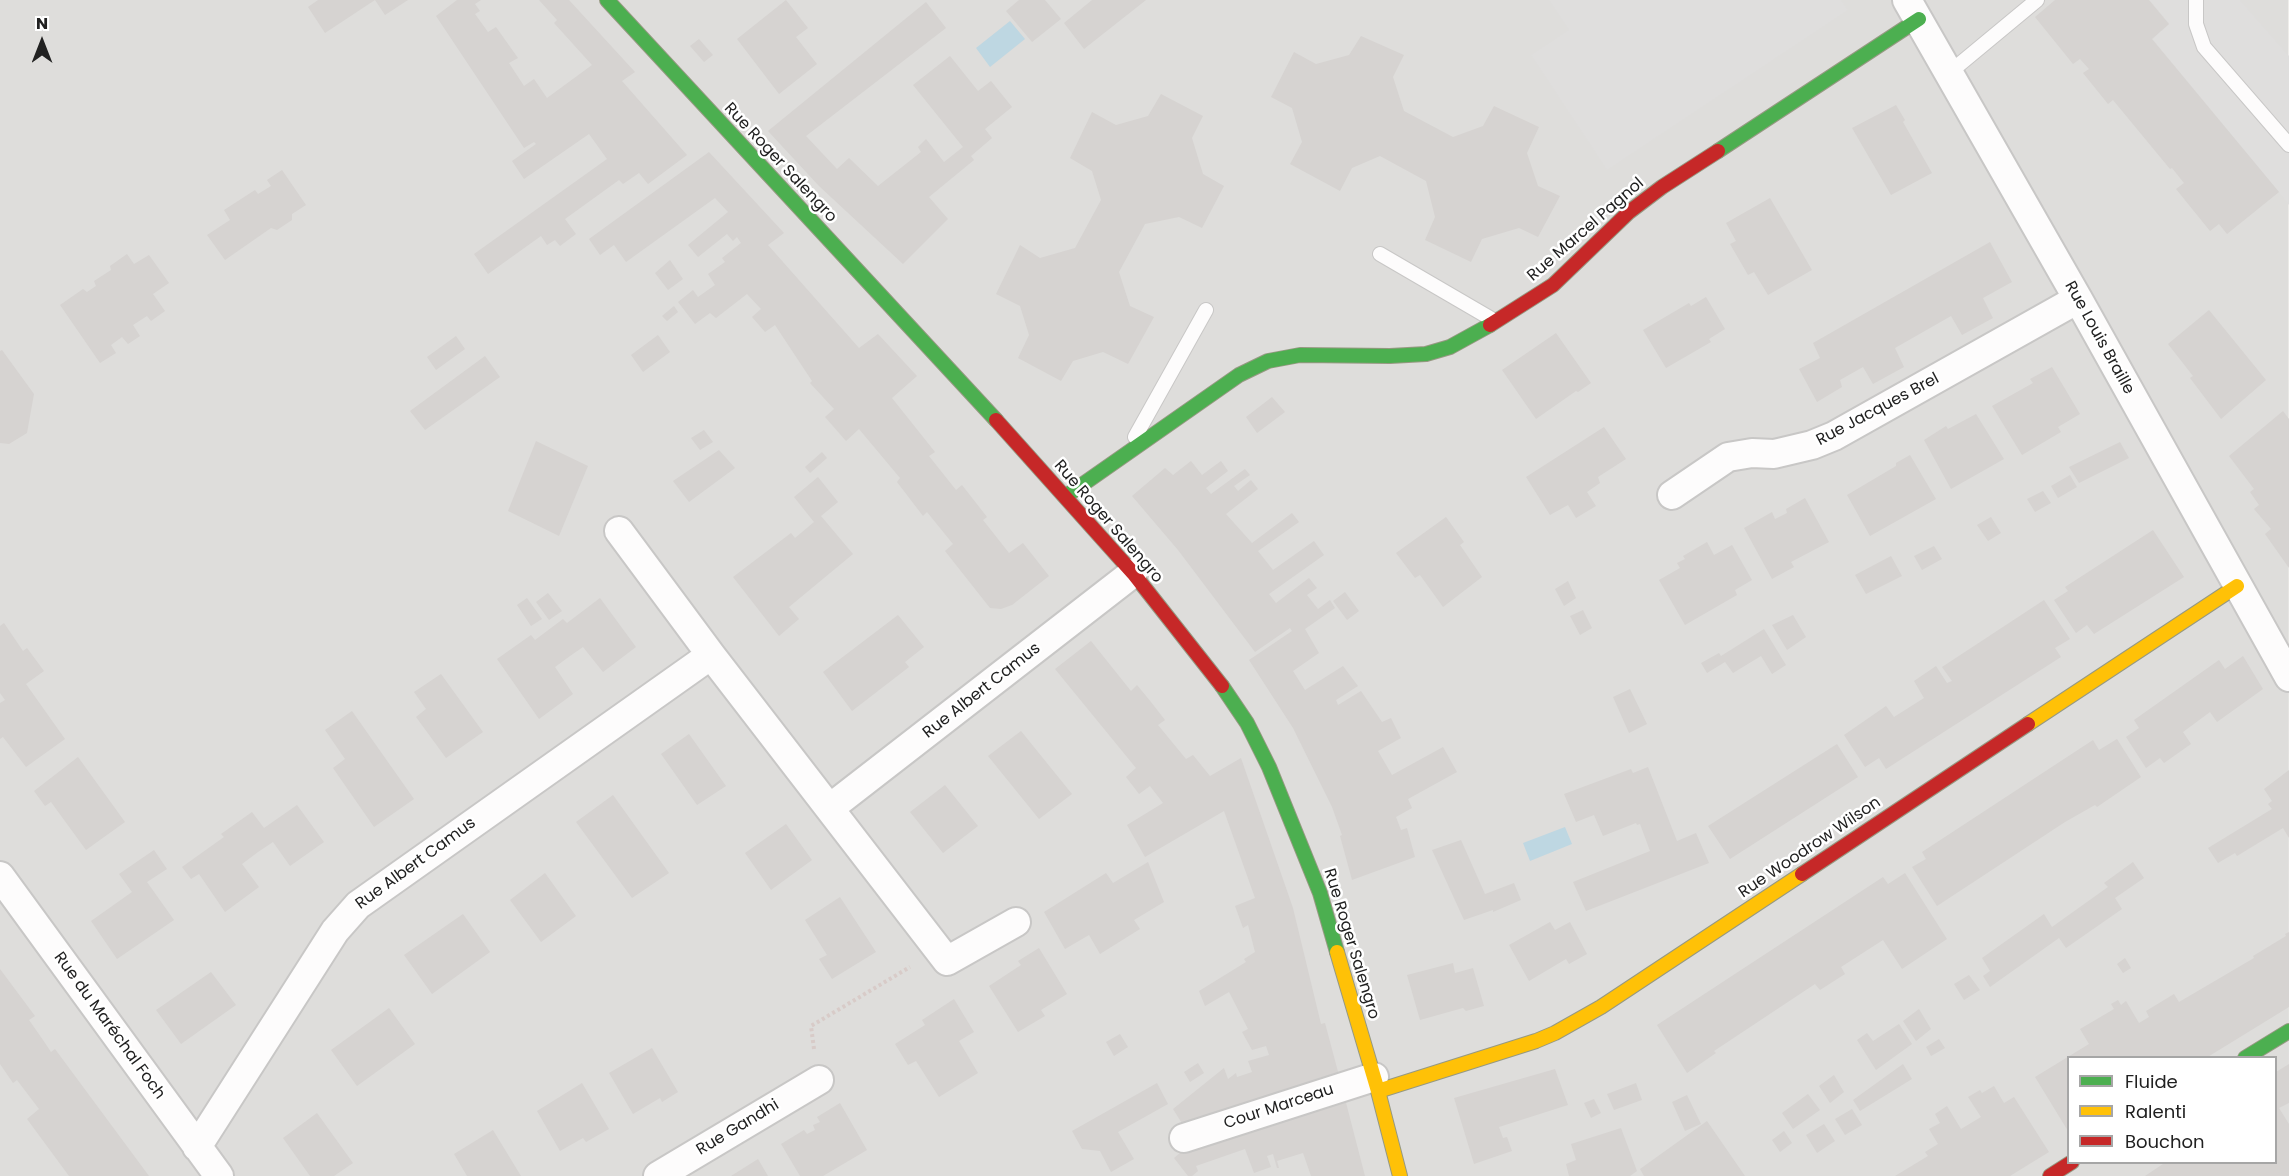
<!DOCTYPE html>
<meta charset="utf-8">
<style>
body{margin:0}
#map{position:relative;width:2289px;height:1176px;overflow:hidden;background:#efedea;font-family:Poppins,sans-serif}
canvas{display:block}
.legend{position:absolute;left:2067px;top:1056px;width:210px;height:108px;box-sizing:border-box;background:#fff;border:2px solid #a6a6a6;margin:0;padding:8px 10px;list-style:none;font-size:18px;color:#212121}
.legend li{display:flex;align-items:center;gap:12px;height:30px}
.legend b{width:30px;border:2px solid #a6a6a6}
.north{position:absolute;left:12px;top:12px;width:60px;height:60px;-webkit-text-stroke:4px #fff;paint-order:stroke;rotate:0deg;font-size:16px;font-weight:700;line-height:24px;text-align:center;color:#212121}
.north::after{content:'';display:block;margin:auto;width:21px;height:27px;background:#212121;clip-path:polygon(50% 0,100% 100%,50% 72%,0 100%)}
</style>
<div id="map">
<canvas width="2289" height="1176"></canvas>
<ul class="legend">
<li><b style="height:8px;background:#4caf50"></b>Fluide</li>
<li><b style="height:8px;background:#ffc107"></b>Ralenti</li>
<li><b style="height:8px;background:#c62828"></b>Bouchon</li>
</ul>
<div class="north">N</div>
</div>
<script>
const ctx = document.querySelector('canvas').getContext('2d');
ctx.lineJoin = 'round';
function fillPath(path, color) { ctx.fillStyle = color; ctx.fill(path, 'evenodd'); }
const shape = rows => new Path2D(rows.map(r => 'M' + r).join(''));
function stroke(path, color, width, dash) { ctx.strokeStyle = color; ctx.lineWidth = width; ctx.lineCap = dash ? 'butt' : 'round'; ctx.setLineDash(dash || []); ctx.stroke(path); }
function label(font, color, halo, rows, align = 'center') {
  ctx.font = font + ' Poppins,sans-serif'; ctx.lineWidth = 5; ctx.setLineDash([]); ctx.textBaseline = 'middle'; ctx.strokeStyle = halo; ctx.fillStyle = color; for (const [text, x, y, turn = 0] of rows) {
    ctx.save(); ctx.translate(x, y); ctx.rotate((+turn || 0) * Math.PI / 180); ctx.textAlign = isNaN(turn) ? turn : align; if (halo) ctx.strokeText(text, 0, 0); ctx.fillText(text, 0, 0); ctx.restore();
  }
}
const residential = shape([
 [0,0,2288,0,2289,1176,0,1176],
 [2068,1058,2276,1058,2276,1162,2068,1162]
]);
const parking = shape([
 [1549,0,1841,0,1848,10,1607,170,1531,55,1569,30],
 [2149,0,2240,0,2289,56,2289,205,2152,39,2169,24]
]);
const water = shape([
 [1010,21,1025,39,990,67,976,48],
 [1565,827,1572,844,1530,861,1523,843]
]);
const building = shape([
 [318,0,408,0,385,15,375,0,325,33,308,7],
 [457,0,481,0,475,4,480,11,475,14,488,32,496,27,518,58,509,63,524,86,534,79,547,98,592,65,554,23,557,20,539,0,569,0,635,72,622,81,687,155,648,184,639,173,623,184,619,180,565,219,576,234,560,246,555,240,547,245,541,236,488,274,474,254,607,159,589,134,524,179,512,161,536,144,534,142,524,148,436,16],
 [786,0,808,28,796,37,817,64,779,94,737,39],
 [1019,0,1045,0,1061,19,1032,42,1006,11],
 [1092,0,1146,0,1084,49,1064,23],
 [2055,0,2149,0,2169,24,2152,39,2279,192,2227,234,2219,224,2210,231,2176,189,2184,183,2172,168,2170,169,2113,100,2108,104,2083,73,2089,69,2080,59,2073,64,2035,17],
 [926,2,946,28,806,136,837,169,849,158,878,186,921,152,918,147,926,139,944,162,963,147,913,85,950,56,978,91,991,81,1012,107,985,129,992,138,971,156,974,160,929,197,948,219,903,264,819,186,768,131],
 [1361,36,1404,55,1393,77,1404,111,1453,137,1483,126,1494,106,1539,127,1527,153,1538,186,1560,196,1538,237,1519,228,1482,239,1471,262,1425,240,1435,217,1426,181,1380,156,1352,168,1340,191,1290,164,1302,142,1292,108,1271,97,1294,52,1316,64,1349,55],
 [699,39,713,55,704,62,690,46],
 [1161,94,1203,116,1192,138,1203,174,1224,186,1202,228,1179,217,1145,224,1119,272,1130,306,1154,317,1128,364,1103,352,1073,361,1061,381,1018,358,1029,335,1020,306,996,294,1020,245,1040,258,1075,248,1101,200,1092,171,1070,158,1092,112,1116,125,1148,116],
 [1896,105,1905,120,1903,122,1932,173,1891,195,1852,128],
 [709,152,784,233,768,245,859,348,878,334,917,376,892,398,935,452,929,456,956,490,962,485,987,517,983,520,1009,553,1023,543,1049,576,1012,605,1001,609,990,608,945,551,953,544,927,512,923,516,897,482,900,478,859,429,846,441,825,417,834,409,810,383,812,381,775,325,765,332,752,317,761,309,747,294,716,318,710,313,695,324,678,302,693,290,698,297,715,285,708,274,725,262,722,258,741,243,737,237,733,241,727,234,698,257,688,245,728,212,715,198,626,262,614,245,600,255,589,239],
 [282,170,306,205,292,214,292,220,277,230,271,228,225,260,207,235,230,220,224,210,255,190,258,194,271,186,267,180],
 [1770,198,1812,270,1768,295,1754,272,1748,275,1730,244,1736,241,1726,223],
 [1990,242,2012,282,1983,298,1993,318,1962,335,1951,316,1895,348,1904,367,1873,384,1863,367,1840,380,1842,387,1817,402,1799,369,1820,358,1813,343],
 [127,254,134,264,149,255,169,283,153,294,165,311,151,321,147,316,133,325,140,336,128,344,122,337,111,345,116,353,100,363,60,305,83,289,87,292,96,286,94,281,111,270,110,266],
 [670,260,683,279,668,290,655,273],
 [1706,297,1725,329,1709,339,1711,342,1666,368,1643,330,1689,303,1691,306],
 [674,306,678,312,667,321,662,316],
 [2209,310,2266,380,2221,419,2190,378,2193,376,2168,344],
 [1556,333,1591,383,1578,392,1576,391,1536,419,1502,370],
 [658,335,670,352,643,372,631,355],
 [456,336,465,349,436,370,427,357],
 [2,350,34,394,27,433,9,444,0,443,0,351],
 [485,356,500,377,425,430,410,411],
 [2052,367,2080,414,2058,427,2061,432,2022,455,1992,406,2033,383,2030,379],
 [1272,397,1285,412,1257,433,1246,417],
 [2283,411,2289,419,2289,568,2265,534,2271,529,2254,509,2259,505,2250,492,2254,489,2229,456],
 [1976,414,2004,459,1951,489,1924,440,1946,426,1948,429],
 [1604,427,1626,459,1598,477,1600,483,1587,492,1596,506,1576,518,1568,505,1550,515,1526,477],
 [704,430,713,442,700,450,691,438],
 [536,441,588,466,559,536,508,511],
 [2120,442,2129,458,2079,483,2069,467],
 [719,450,735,468,689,502,673,481],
 [822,452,827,458,810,473,805,467],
 [1910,455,1936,499,1870,536,1847,495,1896,466,1896,463],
 [1191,461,1202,475,1221,461,1228,471,1206,488,1211,494,1245,469,1250,475,1234,486,1238,491,1251,480,1258,489,1226,514,1252,543,1292,513,1299,522,1258,551,1273,570,1314,541,1324,555,1269,594,1276,603,1309,578,1317,588,1307,595,1318,609,1330,600,1335,608,1305,629,1319,653,1293,671,1305,690,1343,666,1358,686,1336,700,1338,705,1361,691,1382,722,1391,718,1401,738,1378,751,1392,775,1443,747,1457,772,1408,799,1412,808,1396,817,1401,830,1407,828,1415,857,1352,880,1340,836,1342,835,1332,807,1293,728,1249,660,1292,631,1290,628,1255,652,1178,550,1132,496,1165,468,1173,475],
 [2070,475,2077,487,2058,498,2051,486],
 [818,477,838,502,821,516,853,554,789,607,799,619,779,636,733,577,791,533,795,538,814,522,794,497],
 [2043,491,2051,503,2035,512,2027,499],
 [1805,498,1829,542,1791,562,1794,567,1772,579,1744,528,1772,512,1775,519,1787,513,1786,509],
 [1446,517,1464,542,1460,545,1482,577,1443,607,1420,575,1415,578,1396,553],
 [1991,517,2001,533,1988,541,1977,525],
 [2153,530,2184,577,2094,634,2087,625,2076,633,2054,600,2068,591,2065,587],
 [1707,542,1714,555,1732,545,1752,580,1735,590,1737,595,1685,625,1659,580,1680,568,1677,563,1685,559,1683,556],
 [1934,546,1942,559,1922,570,1914,556],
 [1891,556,1902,576,1866,594,1855,575],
 [1568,581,1576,598,1564,606,1555,589],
 [1345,592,1359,611,1347,620,1333,601],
 [548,593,562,611,549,620,536,602],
 [527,598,542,619,531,626,517,605],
 [600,598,636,647,603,672,583,647,570,656,555,667,573,694,539,719,497,659,531,635,535,640,563,619,567,623],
 [2044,600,2070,639,2055,648,2061,657,1886,769,1879,758,1865,767,1844,735,1886,706,1894,717,1924,698,1914,681,1936,666,1947,683,1952,681,1942,667],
 [1583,610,1592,628,1580,635,1570,616],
 [898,615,924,647,905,662,909,667,852,711,823,672],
 [1793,615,1806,637,1787,650,1772,625],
 [4,623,23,651,27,648,44,671,26,684,65,739,26,767,3,737,0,739,0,703,5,700,0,693,0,626],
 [1764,629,1786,665,1772,674,1761,656,1733,673,1725,662,1707,673,1701,663,1719,653,1721,656],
 [1091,641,1131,691,1137,685,1151,702,1165,720,1158,725,1186,759,1193,755,1210,776,1241,758,1293,908,1321,1024,1325,1023,1341,1083,1188,1133,1173,1109,1224,1068,1228,1079,1236,1073,1237,1077,1252,1072,1248,1061,1269,1055,1266,1046,1252,1050,1242,1032,1248,1029,1229,992,1205,1006,1199,991,1246,962,1244,959,1255,952,1248,925,1243,928,1235,906,1255,898,1224,811,1145,857,1127,825,1163,803,1150,786,1139,794,1126,777,1136,768,1055,669],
 [2243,656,2263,689,2217,722,2210,712,2183,732,2191,744,2164,763,2160,758,2146,768,2126,737,2139,728,2134,720,2219,660,2225,669],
 [441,674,483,732,446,758,416,717,426,709,414,692],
 [1630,689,1647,724,1629,733,1613,697],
 [352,711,414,799,374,827,333,768,345,759,325,730],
 [1021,731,1072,794,1039,819,988,756],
 [689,734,726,786,697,805,661,754],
 [2117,739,2141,777,2097,807,2095,805,2065,822,1937,906,1912,867,1926,859,1922,852,2093,740,2099,750],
 [1837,744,1858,777,1730,859,1708,826],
 [78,757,125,822,86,850,51,802,45,806,34,791],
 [1648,767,1677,841,1696,833,1709,863,1586,911,1573,882,1650,851,1640,824,1637,825,1636,823,1603,836,1594,815,1576,822,1564,794,1631,769,1633,773],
 [2289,770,2289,838,2283,828,2237,856,2235,853,2218,863,2208,848,2272,809,2268,804,2272,801,2264,789],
 [945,785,978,826,943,853,910,812],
 [613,795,669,873,632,898,576,822],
 [297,805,324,842,290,866,273,842,258,852,242,864,259,887,225,912,199,874,191,879,182,867,224,837,221,834,252,812,264,828],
 [786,824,812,860,771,890,745,853],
 [1461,840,1485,894,1514,883,1521,900,1493,912,1493,910,1464,920,1432,850],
 [154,850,167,869,147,882,174,920,117,959,91,921,132,892,119,874],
 [1148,862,1164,902,1134,920,1140,929,1100,954,1089,935,1065,949,1044,912,1106,873,1113,883],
 [2133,862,2144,878,2115,898,2122,909,2066,948,2059,938,1990,987,1983,976,1990,971,1982,958,2044,914,2052,927,2108,887,2104,883],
 [545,873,576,916,541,942,510,900],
 [1905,873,1947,939,1902,969,1883,940,1841,967,1845,974,1820,990,1815,984,1714,1051,1716,1053,1687,1073,1657,1025,1883,877,1888,884],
 [840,897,876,952,832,979,819,959,827,955,805,920],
 [463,914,490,952,432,994,404,955],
 [1550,922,1555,930,1570,922,1587,954,1569,964,1566,959,1529,981,1509,945],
 [2289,932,2289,1007,2206,1058,2068,1058,2068,1131,2035,1077,2089,1044,2080,1029,2114,1009,2111,1004,2118,1000,2121,1005,2126,1001,2139,1023,2149,1017,2146,1011,2174,994,2179,1002,2254,958,2253,956,2286,936,2285,934],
 [1039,948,1067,994,1041,1010,1045,1016,1018,1032,989,986,1021,965,1018,961],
 [2125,958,2131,968,2123,973,2117,964],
 [1453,963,1455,973,1473,968,1484,1006,1466,1011,1463,1008,1420,1020,1407,975],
 [0,969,35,1016,29,1020,43,1040,51,1052,55,1049,149,1176,69,1176,27,1119,39,1109,17,1080,13,1083,0,1064],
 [211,972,236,1005,181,1044,156,1010],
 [1969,975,1980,990,1964,1000,1954,984],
 [954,999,974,1032,959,1041,978,1073,939,1097,916,1061,908,1065,895,1044,925,1025,922,1020],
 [389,1008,415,1044,357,1086,331,1050],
 [1919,1009,1931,1029,1916,1041,1903,1021],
 [1899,1024,1912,1044,1876,1070,1857,1040,1867,1033,1873,1041],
 [1120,1034,1128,1047,1114,1056,1106,1042],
 [1939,1039,1945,1048,1931,1056,1926,1047],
 [652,1048,678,1092,662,1102,660,1098,633,1114,609,1073],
 [1198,1063,1204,1073,1190,1082,1184,1072],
 [1903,1064,1912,1079,1860,1111,1853,1100],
 [2289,1064,2289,1103,2279,1108,2289,1124,2289,1176,2145,1176,2166,1162,2276,1162,2276,1072],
 [1555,1069,1568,1105,1499,1127,1503,1138,1507,1137,1512,1151,1474,1164,1454,1098],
 [1834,1075,1844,1092,1830,1103,1819,1086],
 [582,1083,609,1129,586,1142,583,1138,560,1151,537,1111],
 [1157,1083,1168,1104,1118,1132,1134,1159,1111,1172,1100,1151,1082,1149,1072,1131],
 [1636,1083,1642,1100,1614,1110,1607,1094],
 [1994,1086,2004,1103,2014,1097,2049,1152,2010,1176,1895,1176,1928,1156,1925,1152,1938,1144,1929,1129,1940,1123,1935,1114,1947,1106,1961,1129,1981,1117,1968,1097,1980,1090,1982,1093],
 [1343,1091,1365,1176,1311,1176,1303,1153,1277,1161,1279,1168,1277,1168,1273,1154,1267,1156,1271,1167,1254,1173,1245,1149,1196,1166,1198,1171,1192,1176,1188,1176,1174,1158,1186,1148],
 [1808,1094,1820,1110,1793,1129,1782,1113],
 [1687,1095,1701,1124,1685,1131,1672,1102],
 [1594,1099,1601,1113,1591,1118,1584,1103],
 [840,1103,867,1150,823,1176,800,1176,781,1144,804,1130,807,1134,815,1130,813,1125,820,1122,817,1117],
 [1852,1109,1862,1125,1845,1135,1835,1119],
 [317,1113,353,1163,334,1176,310,1176,283,1138],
 [1707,1121,1745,1176,1644,1176,1640,1169],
 [1824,1124,1835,1141,1817,1153,1806,1135],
 [1621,1128,1637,1171,1630,1176,1569,1176,1566,1164,1576,1160,1571,1144],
 [493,1130,521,1176,467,1176,454,1154],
 [1784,1131,1792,1143,1780,1152,1772,1140],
 [758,1159,768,1176,731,1176]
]);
const path = shape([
 [814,1049,811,1026,910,967]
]);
const lane = shape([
 [2196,0,2196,24,2204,47,2289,145],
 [1949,73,2037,0],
 [1380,254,1495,321],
 [1135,437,1206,310]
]);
const street = shape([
 [1907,0,2078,299,2289,677],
 [1672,495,1728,457,1752,453,1774,454,1812,445,1834,436,2078,299],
 [619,531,711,655,947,961,1016,922],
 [830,808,1133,573],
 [0,876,219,1176],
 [1184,1138,1374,1077],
 [197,1147,335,931,358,905,711,655],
 [658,1176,819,1080]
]);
const fast = shape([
 [607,0,996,420],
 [1718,151,1919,19],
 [1066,496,1239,375,1268,361,1300,355,1390,356,1426,354,1450,347,1490,325],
 [1222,686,1247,723,1269,767,1320,893,1337,952],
 [2245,1058,2289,1031]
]);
const slow = shape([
 [2028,724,2237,586],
 [1337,952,1378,1091,1400,1176],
 [1378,1091,1536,1041,1555,1033,1601,1007,1802,874]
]);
const jam = shape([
 [1490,325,1553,285,1629,212,1662,187,1718,151],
 [996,420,1133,573,1222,686],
 [1802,874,2028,724],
 [2050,1176,2072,1162]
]);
const streetNames = [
 ["Rue Roger Salengro",780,163,47],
 ["Rue Marcel Pagnol",1586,230,-41],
 ["Rue Louis Braille",2099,338,61],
 ["Rue Jacques Brel",1878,410,-28],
 ["Rue Roger Salengro",1108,522,49],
 ["Rue Albert Camus",982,691,-38],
 ["Rue Woodrow Wilson",1810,848,-34],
 ["Rue Albert Camus",416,864,-36],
 ["Rue Roger Salengro",1351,944,73],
 ["Rue du Maréchal Foch",109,1026,54],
 ["Cour Marceau",1279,1107,-18],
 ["Rue Gandhi",738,1128,-31]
];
fillPath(residential, '#dedddb');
fillPath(parking, '#dfdedd');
fillPath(water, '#bed7e2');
fillPath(building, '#d6d3d1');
stroke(lane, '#c8c7c6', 16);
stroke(street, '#c8c7c6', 32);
stroke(fast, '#969982', 16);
stroke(slow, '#969982', 16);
stroke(jam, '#969982', 16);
stroke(path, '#d8cbc8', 4, [3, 3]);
stroke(lane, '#fdfcfc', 14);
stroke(street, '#fdfcfc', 28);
stroke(fast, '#4caf50', 14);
stroke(slow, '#ffc107', 14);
stroke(jam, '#c62828', 14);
label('16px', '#212121', '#fff', streetNames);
</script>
